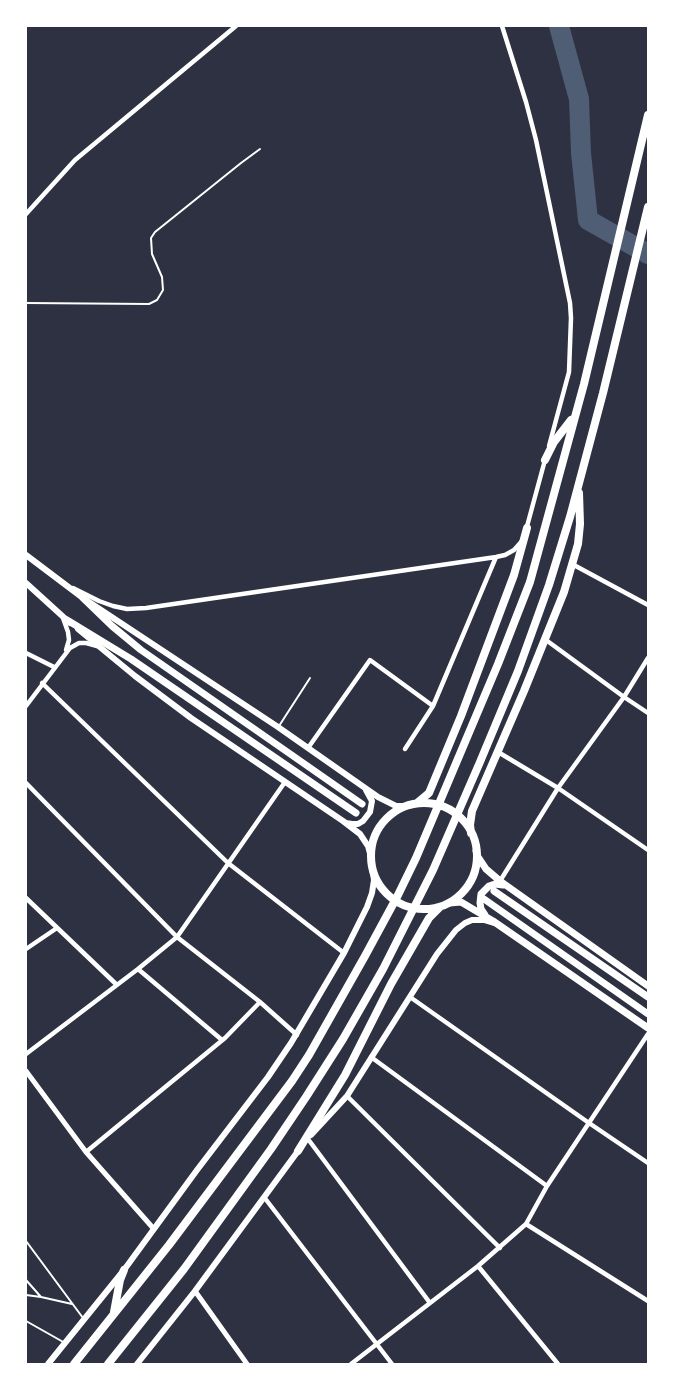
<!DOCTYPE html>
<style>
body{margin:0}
#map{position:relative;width:674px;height:1390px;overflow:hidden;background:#2d3142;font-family:"PT Sans",sans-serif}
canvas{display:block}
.frame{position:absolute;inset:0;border:27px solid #fff;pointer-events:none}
</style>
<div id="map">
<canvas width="674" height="1390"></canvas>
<div class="frame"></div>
</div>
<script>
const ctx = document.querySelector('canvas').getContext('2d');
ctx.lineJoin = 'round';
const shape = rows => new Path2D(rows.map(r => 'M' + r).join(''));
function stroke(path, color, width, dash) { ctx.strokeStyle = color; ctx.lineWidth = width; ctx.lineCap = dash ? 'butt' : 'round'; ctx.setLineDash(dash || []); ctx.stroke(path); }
const river = shape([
 [559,26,579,99,581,153,588,220,648,254]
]);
const service = shape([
 [26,303,149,304,157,300,163,290,162,277,152,254,151,238,155,232,241,163,260,149],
 [279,726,310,678],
 [26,1241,83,1318],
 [26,1280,41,1297],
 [26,1295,41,1297,72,1304],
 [26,1321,65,1343]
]);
const minor = shape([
 [502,26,526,102,536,140,570,303,571,318,569,372,549,446],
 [26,214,75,160,236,26],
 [526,530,545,460],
 [572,564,648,605],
 [73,588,99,601,113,606,127,609,146,608,496,557,505,555,514,550,522,541],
 [63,618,68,632,69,640,66,650],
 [546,640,624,697,648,713],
 [26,653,54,667],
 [42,683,228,863,344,953],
 [26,706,70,648,79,643,86,643,97,646],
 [308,748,370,660,433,706],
 [405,749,433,706,496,557],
 [498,752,558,788,648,850],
 [26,783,177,937,260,1002,297,1035],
 [500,881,558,788,624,697,648,658],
 [26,898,117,985],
 [26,949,57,928],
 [138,969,222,1040],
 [410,997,589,1123,648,1163],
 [26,1054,138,969,177,937,285,782],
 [371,1057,547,1186],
 [347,1096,500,1248],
 [308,1139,430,1303],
 [86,1152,225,1038,260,1002],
 [264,1197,392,1364],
 [526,1224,648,1301],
 [478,1266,558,1364],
 [351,1364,478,1266,526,1224,547,1186,648,1034]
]);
const tertiary = shape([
 [26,1071,86,1152,153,1228],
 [195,1291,247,1364]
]);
const secondary = shape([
 [26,555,83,598,278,727,378,797,396,806,409,806],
 [26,583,70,623],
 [78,629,135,676,191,718,343,821,360,834,368,846,372,861],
 [346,823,352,824,358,824,363,821,370,812,372,801,366,790],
 [311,1135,347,1096,437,954,456,930,465,923,472,920,484,920,494,923],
 [48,1364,124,1270,197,1170,268,1077,291,1043,344,953,367,907,372,893,374,880,372,866],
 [137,1364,195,1291,301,1147]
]);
const primary = shape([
 [83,598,112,626,141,650,362,804],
 [67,620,131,659,356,813],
 [476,851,478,857,486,869,500,881,648,986],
 [494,891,648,997],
 [484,899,648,1014],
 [449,903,461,902,493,921,648,1028],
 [485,915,481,909,480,903,481,894,489,886,495,884,503,885]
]);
const trunk = shape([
 [545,460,554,442,571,420],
 [417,803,429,793,461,716,514,575,527,528],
 '371 856a53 53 0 1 1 106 0a53 53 0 1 1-106 0Z',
 [471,833,470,825,472,811,524,691,564,592,578,544,580,524,579,493],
 [298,1151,345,1075,391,984,429,918,440,907],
 [114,1312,120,1280,124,1270],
 [74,1364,169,1245,292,1081,309,1055,365,956,398,895,416,858,498,664,530,582,584,384,648,115],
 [108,1364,184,1269,271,1149,306,1097,343,1039,383,969,433,870,480,762,518,671,549,585,570,517,603,393,648,207]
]);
stroke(river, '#4f5d75', 20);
stroke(service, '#fff', 2);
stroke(minor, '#fff', 4.5);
stroke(tertiary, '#fff', 5);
stroke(secondary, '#fff', 6);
stroke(primary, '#fff', 7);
stroke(trunk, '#fff', 8);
</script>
